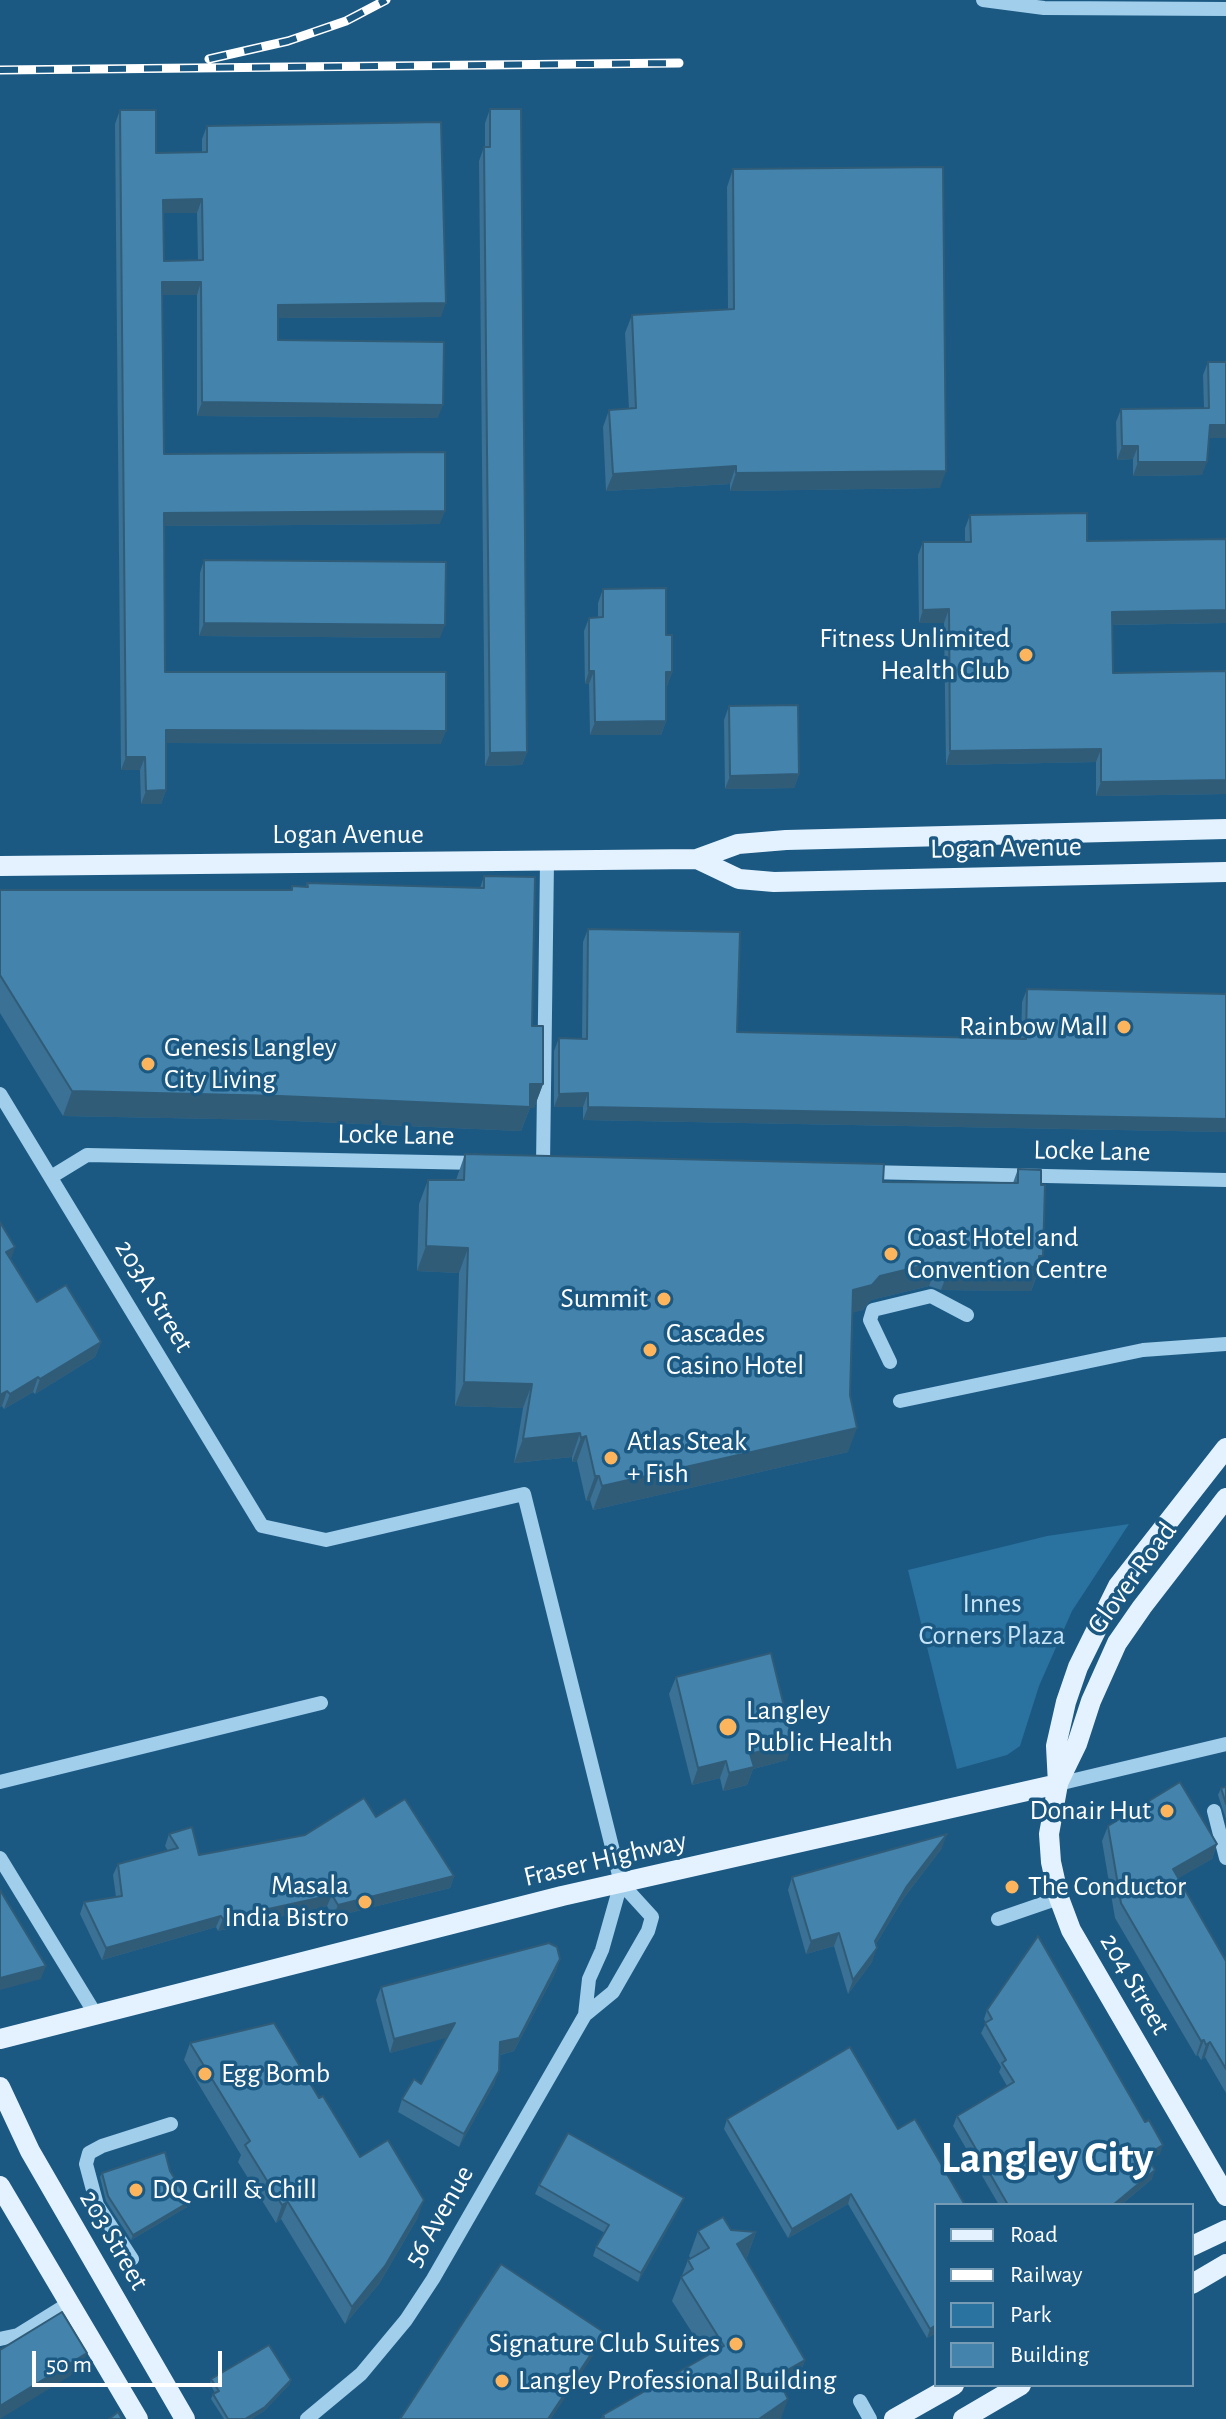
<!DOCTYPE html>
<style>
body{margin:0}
#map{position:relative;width:1226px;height:2419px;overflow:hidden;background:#1b5983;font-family:"Alegreya Sans",sans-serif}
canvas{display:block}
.legend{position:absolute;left:934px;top:2203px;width:260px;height:184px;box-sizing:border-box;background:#1b5983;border:2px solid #769bb5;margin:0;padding:10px 14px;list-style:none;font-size:24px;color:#fff}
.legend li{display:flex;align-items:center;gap:16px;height:40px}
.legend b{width:40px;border:2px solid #769bb5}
.scale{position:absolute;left:32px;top:2351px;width:190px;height:36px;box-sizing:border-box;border:4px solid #fff;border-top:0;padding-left:10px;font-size:24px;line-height:28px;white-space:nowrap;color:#fff;-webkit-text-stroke:6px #1b5983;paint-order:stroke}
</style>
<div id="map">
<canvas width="1226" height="2419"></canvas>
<ul class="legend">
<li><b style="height:10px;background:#e4f2ff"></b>Road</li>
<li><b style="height:10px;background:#fff"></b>Railway</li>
<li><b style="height:22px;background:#2a729f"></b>Park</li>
<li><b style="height:22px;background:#4483ac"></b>Building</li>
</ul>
<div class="scale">50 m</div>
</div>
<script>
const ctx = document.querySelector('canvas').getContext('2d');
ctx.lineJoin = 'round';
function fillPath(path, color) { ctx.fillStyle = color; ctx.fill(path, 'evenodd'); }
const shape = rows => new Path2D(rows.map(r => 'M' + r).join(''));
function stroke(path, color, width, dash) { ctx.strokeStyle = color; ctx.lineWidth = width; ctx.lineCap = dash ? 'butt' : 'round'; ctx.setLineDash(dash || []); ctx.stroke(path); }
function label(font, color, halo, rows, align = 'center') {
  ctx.font = font + ' "Alegreya Sans",sans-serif'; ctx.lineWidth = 7; ctx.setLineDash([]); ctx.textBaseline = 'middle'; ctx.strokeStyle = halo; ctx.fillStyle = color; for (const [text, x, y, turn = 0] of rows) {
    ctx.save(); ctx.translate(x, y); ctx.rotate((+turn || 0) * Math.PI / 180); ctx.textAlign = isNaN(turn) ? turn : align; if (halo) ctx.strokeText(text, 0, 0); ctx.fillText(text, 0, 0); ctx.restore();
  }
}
const green = shape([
 [1129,1524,1072,1611,1039,1686,1020,1746,1007,1755,957,1769,908,1570,1047,1536]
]);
const minor = shape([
 [983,0,1044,8,1226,9],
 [0,1094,262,1526,326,1540,524,1494,621,1883,602,1950,589,1979,585,2015],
 [543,1165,547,862],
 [866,1172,1226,1180],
 [51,1177,87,1155,478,1163],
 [890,1362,870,1320,873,1310,931,1296,967,1315],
 [900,1401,1143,1350,1226,1344],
 [0,1782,321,1703],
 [1058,1784,1226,1744],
 [1214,1811,1226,1858],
 [0,1858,96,2015],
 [998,1919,1059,1898],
 [132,2259,97,2205,86,2164,89,2153,102,2146,171,2124],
 [0,2339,18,2335,68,2304],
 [860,2401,870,2419],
 [307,2419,361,2374,406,2320,433,2279,585,2015,613,1992,648,1931,652,1917,621,1883]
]);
const major = shape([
 [697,859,739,879,774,882,1226,872],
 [0,866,697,859,738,844,786,840,1226,829],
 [1226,1448,1118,1586,1078,1667,1066,1702,1056,1746,1058,1784,1049,1834,1051,1862,1059,1898,1071,1930,1226,2196],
 [1059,1781,1077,1744,1091,1701,1117,1643,1142,1607,1226,1498],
 [0,2039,562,1896,1058,1784],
 [0,2087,30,2151,185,2419],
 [0,2186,138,2419],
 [1192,2246,1226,2230],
 [1192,2284,1226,2264],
 [894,2419,954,2385],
 [963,2419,1021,2385]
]);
const rail = shape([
 [209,59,288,41,346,21,386,0],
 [0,70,679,63]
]);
const wall = shape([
 [490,109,527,752,522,765,485,766,479,161,484,147,485,147,485,123],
 [120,110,156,153,202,152,202,139,207,126,441,317,278,318,278,340,438,418,197,416,197,295,162,295,164,454,440,524,164,526,165,672,441,744,166,743,166,790,161,804,141,804,140,770,121,770,115,124],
 [163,213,197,213,198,260,164,261],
 [733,169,940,488,730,491,730,484,606,491,603,427,609,410,629,409,625,333,632,315,728,309,727,187],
 [1208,362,1209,438,1202,475,1133,476,1133,459,1117,460,1116,422,1121,409,1204,408,1203,375],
 [970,515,1087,541,1226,539,1226,623,1112,625,1113,673,1226,794,1096,796,1096,762,946,765,944,623,919,623,918,555,923,542,965,542,965,528],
 [204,560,440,638,199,636,200,573],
 [603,589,666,635,672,672,667,686,666,686,666,721,661,735,590,735,589,684,585,684,584,631,589,618,598,618,598,603],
 [729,706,799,774,794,788,725,789,724,720],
 [484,876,532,1026,543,1084,534,1108,530,1108,521,1131,271,1120,63,1116,0,1013,0,890,291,890,292,886,306,886,307,883,480,888],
 [588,929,737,1032,1021,1039,1022,1002,1027,989,1226,994,1226,1132,583,1120,583,1107,554,1107,554,1051,559,1038,582,1039,583,942],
 [465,1154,883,1182,1013,1183,1018,1169,1040,1267,1031,1291,941,1290,929,1286,871,1300,863,1310,853,1312,848,1452,593,1510,590,1500,586,1501,577,1461,572,1462,572,1457,514,1463,523,1408,455,1406,459,1273,417,1271,419,1204,428,1180,456,1180],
 [0,1222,10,1260,37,1302,101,1342,95,1357,35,1394,33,1392,4,1409,2,1406,0,1407],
 [676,1677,787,1760,753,1769,747,1785,723,1791,720,1778,692,1785,669,1694],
 [1226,1787,1226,1819,1218,1795,1221,1788],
 [376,1817,454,1876,450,1888,333,1917,327,1906,218,1931,216,1927,102,1960,80,1914,84,1902,116,1897,113,1875,118,1864,168,1851,165,1846,169,1834,199,1855,305,1835],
 [1108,1826,1217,1844,1212,1859,1178,1878,1226,1961,1226,2093,1205,2057,1201,2060,1198,2055,1196,2056,1115,1918,1102,1841],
 [942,1848,903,1899,876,1944,872,1962,848,1994,834,1946,806,1954,788,1890,792,1877],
 [560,1959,555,1973,514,2051,500,2055,499,2071,494,2084,459,2147,398,2112,402,2099,421,2084,447,2037,390,2053,376,2000,381,1987],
 [987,2010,1145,2122,1160,2154,1149,2160,1152,2179,1121,2205,999,2205,953,2126,957,2116,1007,2086,999,2072,1001,2067,981,2033,986,2023,984,2019],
 [190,2043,319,2098,360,2157,418,2217,379,2284,345,2324,281,2219,276,2223,238,2162,241,2155,184,2060],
 [727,2119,898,2129,936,2333,927,2338,848,2204,788,2238,724,2129],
 [170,2171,187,2207,131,2240,106,2201,100,2177,102,2173],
 [539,2185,680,2207,638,2282,593,2256,596,2247,605,2233,535,2194],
 [731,2230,756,2232,747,2257,745,2258,805,2360,796,2385,784,2391,601,2419,603,2415,707,2356,672,2301,688,2260,691,2259,689,2256,698,2231],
 [211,2379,291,2380,289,2385,264,2411,251,2419,224,2419,211,2399,213,2394,215,2393,210,2384]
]);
const shadedWall = shape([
 [202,199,197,213,158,213,163,200],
 [162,282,201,282,197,295,158,295],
 [446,303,441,317,273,318,278,305],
 [202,402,443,405,438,418,197,416],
 [1210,425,1226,425,1226,438,1205,438],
 [1122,446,1138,446,1133,459,1117,460],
 [1138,462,1207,462,1202,475,1133,476],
 [736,466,730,484,606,491,613,474],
 [946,471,940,488,730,491,736,473],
 [445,511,440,524,159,526,164,513],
 [949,609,944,623,919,623,923,610],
 [1226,610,1226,623,1107,625,1112,612],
 [204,623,445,625,440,638,199,636],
 [589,671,594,671,589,684,585,684],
 [666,672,672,672,667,686,661,686],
 [666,721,661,735,590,735,595,722],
 [166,730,446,731,441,744,161,743],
 [1101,749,1096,762,946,765,950,751],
 [527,752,522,765,485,766,490,753],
 [126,757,145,757,140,770,121,770],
 [799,774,794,788,725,789,730,776],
 [1226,780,1226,794,1096,796,1101,782],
 [166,790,161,804,141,804,146,791],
 [543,1084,534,1108,530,1108,521,1131,271,1120,63,1116,72,1091],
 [588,1093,583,1107,554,1107,559,1094],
 [588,1107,1226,1119,1226,1132,583,1120],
 [426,1246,468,1248,459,1273,417,1271],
 [15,1247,10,1262,6,1252],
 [1043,1256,1031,1291,941,1290,950,1266],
 [938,1262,929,1286,871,1300,863,1310,845,1315,853,1290,880,1276],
 [101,1342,95,1357,35,1394,40,1379],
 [38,1377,33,1392,4,1409,10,1394],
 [464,1382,532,1384,523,1408,455,1406],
 [7,1391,2,1406,0,1407,0,1395],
 [857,1428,848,1452,593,1510,602,1486],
 [580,1433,572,1457,514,1463,523,1439],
 [586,1436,577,1461,572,1462,581,1438],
 [595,1476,599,1476,590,1500,586,1501],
 [793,1743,787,1760,753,1769,747,1785,723,1791,729,1773,750,1754],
 [726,1761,720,1778,692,1785,698,1768],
 [947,1834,942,1848,903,1899,870,1954,875,1941,907,1886],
 [1217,1844,1212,1859,1168,1884,1173,1869],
 [454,1876,450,1888,333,1917,338,1905],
 [332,1895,327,1906,218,1931,223,1919],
 [221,1916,216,1927,102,1960,106,1948],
 [839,1933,834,1946,806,1954,811,1941],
 [877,1948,872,1962,848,1994,853,1980],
 [560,1959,555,1973,514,2051,495,2056,500,2042],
 [46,1966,41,1979,0,1990,0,1978],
 [455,2023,450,2037,390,2053,394,2039],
 [1204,2040,1198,2055,1196,2056,1201,2041],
 [1210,2042,1205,2057,1201,2060,1206,2045],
 [499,2071,494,2084,459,2147,464,2134],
 [1163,2145,1160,2154,1143,2164,1146,2155],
 [1155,2170,1152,2179,1121,2205,1113,2205],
 [851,2194,848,2204,788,2238,792,2229],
 [684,2198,680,2207,638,2282,641,2273],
 [424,2200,418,2217,379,2284,345,2324,352,2307],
 [189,2202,187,2207,131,2240,133,2235],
 [288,2202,281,2219,276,2223,282,2205],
 [756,2232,747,2257,728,2269,737,2244],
 [936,2325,936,2333,927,2338,930,2329],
 [605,2333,602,2342,551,2419,548,2419],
 [87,2353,80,2370,0,2419,0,2406],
 [805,2360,796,2385,780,2393,789,2369],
 [291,2380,289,2385,264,2411,251,2419,245,2419],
 [788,2399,781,2419,759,2419]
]);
const building = shape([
 [490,109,521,109,527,752,490,753,484,147,490,147,490,109],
 [120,110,156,110,156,153,207,152,207,126,441,122,446,303,278,305,278,340,444,342,443,405,202,402,201,282,162,282,164,454,445,452,445,511,164,513,165,672,446,672,446,731,166,730,166,790,146,791,145,757,126,757,120,110],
 [202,199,203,260,164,261,163,200,202,199],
 [943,167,946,471,736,473,736,466,613,474,609,410,636,408,632,315,734,309,733,169,943,167],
 [1208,362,1226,362,1226,425,1210,425,1207,462,1138,462,1138,446,1122,446,1121,409,1209,408,1208,362],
 [1087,513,1087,541,1226,539,1226,610,1112,612,1113,673,1226,671,1226,780,1101,782,1101,749,950,751,949,609,923,610,923,542,971,542,970,515,1087,513],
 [204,560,446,562,445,625,204,623,204,560],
 [666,588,666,635,672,635,672,672,666,672,666,721,595,722,594,671,589,671,589,618,603,617,603,589,666,588],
 [798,705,799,774,730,776,729,706,798,705],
 [484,876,535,877,532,1026,543,1026,543,1084,530,1084,530,1107,280,1096,72,1091,0,975,0,890,292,890,292,886,308,887,307,883,484,888,484,876],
 [588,929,740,932,737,1032,1026,1039,1027,989,1226,994,1226,1119,588,1107,588,1093,559,1094,559,1038,587,1039,588,929],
 [465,1154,884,1164,883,1182,1018,1183,1018,1169,1041,1170,1041,1185,1045,1185,1043,1256,1039,1256,1040,1267,950,1266,938,1262,880,1276,872,1285,853,1290,850,1395,857,1428,602,1486,599,1476,595,1476,586,1436,581,1438,580,1433,523,1439,532,1384,464,1382,468,1248,426,1246,428,1180,464,1180,465,1154],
 [0,1222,15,1247,6,1252,37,1302,66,1285,101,1342,40,1379,38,1377,10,1394,7,1391,0,1395,0,1222],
 [771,1653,793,1743,750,1754,754,1767,729,1773,726,1761,698,1768,676,1677,771,1653],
 [1180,1782,1217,1844,1173,1869,1226,1961,1226,2069,1210,2042,1206,2045,1204,2040,1201,2041,1121,1903,1108,1826,1180,1782],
 [1226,1787,1226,1804,1221,1788,1226,1787],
 [364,1798,376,1817,405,1799,454,1876,338,1905,332,1895,223,1919,221,1916,106,1948,84,1902,122,1896,118,1864,178,1848,169,1834,192,1827,199,1855,305,1835,364,1798],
 [947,1834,907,1886,875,1941,877,1948,853,1980,839,1933,811,1941,792,1877,947,1834],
 [0,1890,46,1966,0,1978,0,1890],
 [1038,1936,1145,2122,1149,2120,1163,2145,1146,2155,1155,2170,1113,2205,1008,2205,957,2116,1014,2082,1002,2063,1006,2060,985,2023,992,2019,987,2010,1038,1936],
 [549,1943,557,1947,560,1959,519,2038,500,2042,499,2071,464,2134,402,2099,414,2079,421,2084,455,2023,394,2039,381,1987,549,1943],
 [274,2023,319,2098,323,2096,360,2157,388,2140,424,2200,385,2266,352,2307,288,2202,282,2205,245,2145,250,2141,190,2043,274,2023],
 [850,2047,898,2129,915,2119,965,2205,936,2205,936,2325,930,2329,851,2194,792,2229,727,2119,850,2047],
 [568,2133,684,2198,641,2273,596,2247,609,2225,539,2185,568,2133],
 [165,2152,170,2171,189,2202,133,2235,108,2196,102,2173,165,2152],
 [723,2217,731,2230,756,2232,737,2244,805,2360,789,2369,783,2389,788,2399,759,2419,601,2419,604,2417,603,2415,724,2346,681,2277,693,2269,688,2260,709,2248,698,2231,723,2217],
 [501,2264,605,2333,548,2419,400,2419,501,2264],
 [62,2312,87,2353,0,2406,0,2350,62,2312],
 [269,2345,291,2380,265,2407,245,2419,228,2419,213,2394,219,2391,211,2379,269,2345],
 [118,2412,122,2419,109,2419,118,2412]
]);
const markers = [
 [1026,655,8,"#fcb55c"],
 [1124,1027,8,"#fcb55c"],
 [148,1064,8,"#fcb55c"],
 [891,1254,8,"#fcb55c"],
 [664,1299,8,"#fcb55c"],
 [650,1350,8,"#fcb55c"],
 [611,1458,8,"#fcb55c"],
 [728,1727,10,"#fcb55c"],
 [1167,1811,8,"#fcb55c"],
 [1012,1887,8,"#fcb55c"],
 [365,1902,8,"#fcb55c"],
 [205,2074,8,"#fcb55c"],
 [136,2190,8,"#fcb55c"],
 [736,2344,8,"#fcb55c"],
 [502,2381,8,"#fcb55c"]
];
const poiNames = [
 ["Fitness Unlimited",1010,639,"right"],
 ["Health Club",1010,671,"right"],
 ["Rainbow Mall",1108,1027,"right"],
 ["Genesis Langley",164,1048],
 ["City Living",164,1080],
 ["Coast Hotel and",907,1238],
 ["Convention Centre",907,1270],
 ["Summit",648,1299,"right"],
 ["Cascades",666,1334],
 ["Casino Hotel",666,1366],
 ["Atlas Steak",627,1442],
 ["+ Fish",627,1474],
 ["Langley",746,1711],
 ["Public Health",746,1743],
 ["Donair Hut",1151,1811,"right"],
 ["Masala",349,1886,"right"],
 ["India Bistro",349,1918,"right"],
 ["The Conductor",1028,1887],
 ["Egg Bomb",221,2074],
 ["DQ Grill & Chill",152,2190],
 ["Signature Club Suites",720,2344,"right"],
 ["Langley Professional Building",518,2381]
];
const streetNames = [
 ["Logan Avenue",348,835],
 ["Logan Avenue",1006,848,-1],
 ["Locke Lane",396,1135,1],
 ["Locke Lane",1092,1151,1],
 ["203A Street",154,1296,59],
 ["Glover Road",1132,1578,-54],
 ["Fraser Highway",605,1859,-13],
 ["204 Street",1135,1984,60],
 ["56 Avenue",439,2216,-60],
 ["203 Street",114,2240,60]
];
const parkNames = [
 ["Innes",992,1604],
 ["Corners Plaza",992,1636]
];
const townNames = [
 ["Langley City",1047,2159]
];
fillPath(green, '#2a729f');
stroke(minor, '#a0ceeb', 14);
stroke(major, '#e4f2ff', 20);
stroke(rail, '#fff', 9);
stroke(rail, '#1b5983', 6, [18]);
fillPath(wall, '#3a7194');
fillPath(shadedWall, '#305c78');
fillPath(building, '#4483ac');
stroke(building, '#305c78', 2);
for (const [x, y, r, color] of markers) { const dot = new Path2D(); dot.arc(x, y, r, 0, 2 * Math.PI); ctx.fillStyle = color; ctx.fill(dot); stroke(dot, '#1b5983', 3); }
label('28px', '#fff', '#1b5983', poiNames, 'left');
label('28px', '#fff', '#1b5983', streetNames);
label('28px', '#c5e4f8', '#1b5983', parkNames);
label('bold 44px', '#fff', '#1b5983', townNames);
</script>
